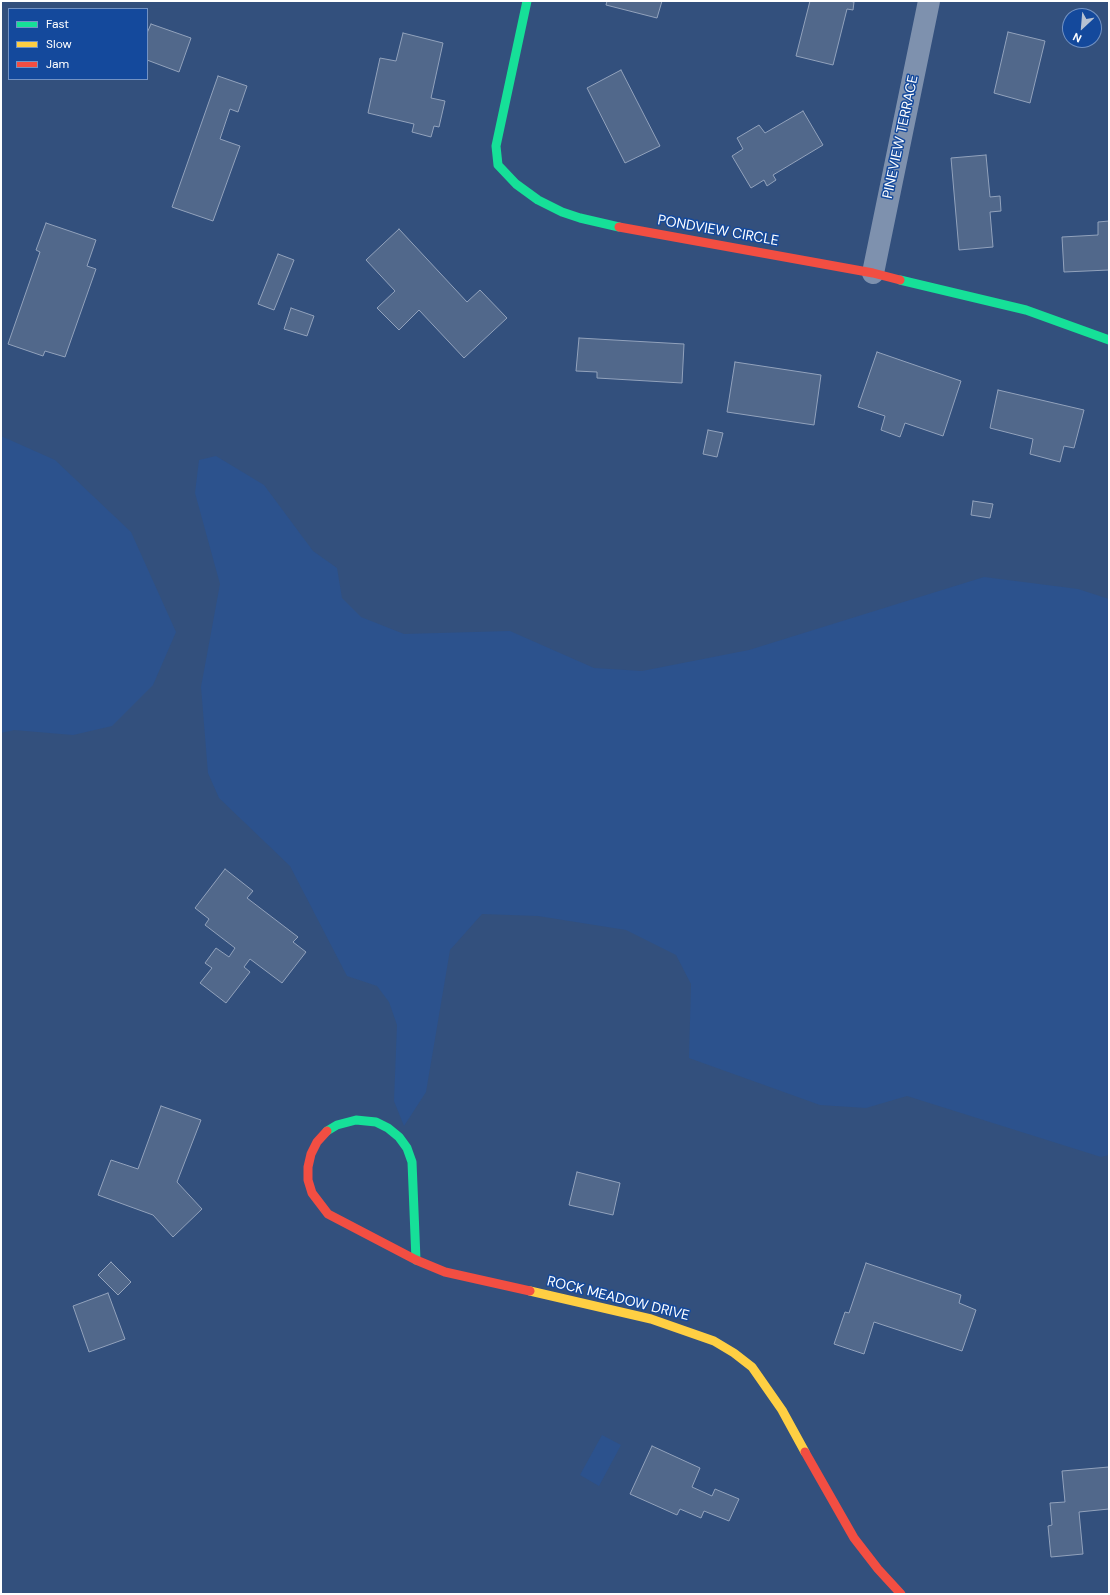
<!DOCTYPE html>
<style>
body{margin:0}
#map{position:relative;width:1110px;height:1595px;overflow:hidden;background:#33507d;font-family:"DM Sans",sans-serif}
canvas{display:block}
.frame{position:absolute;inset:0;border:2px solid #fff;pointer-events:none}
.legend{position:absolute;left:8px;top:8px;width:140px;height:72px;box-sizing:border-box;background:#14499c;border:1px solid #7292c4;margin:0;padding:5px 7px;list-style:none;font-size:12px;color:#fff}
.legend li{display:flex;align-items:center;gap:8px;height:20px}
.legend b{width:20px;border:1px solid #7292c4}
.north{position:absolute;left:1062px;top:8px;width:40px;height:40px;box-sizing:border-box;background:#14499c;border:1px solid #7292c4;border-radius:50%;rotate:206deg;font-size:11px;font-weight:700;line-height:16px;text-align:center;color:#fff}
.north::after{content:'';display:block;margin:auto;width:14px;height:18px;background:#b8c2d2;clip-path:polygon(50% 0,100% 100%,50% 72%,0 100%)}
</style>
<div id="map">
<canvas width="1110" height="1595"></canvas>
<div class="frame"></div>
<ul class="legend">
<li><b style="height:5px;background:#16e098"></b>Fast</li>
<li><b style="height:5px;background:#ffcf43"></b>Slow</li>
<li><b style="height:5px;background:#f24e42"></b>Jam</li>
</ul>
<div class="north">N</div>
</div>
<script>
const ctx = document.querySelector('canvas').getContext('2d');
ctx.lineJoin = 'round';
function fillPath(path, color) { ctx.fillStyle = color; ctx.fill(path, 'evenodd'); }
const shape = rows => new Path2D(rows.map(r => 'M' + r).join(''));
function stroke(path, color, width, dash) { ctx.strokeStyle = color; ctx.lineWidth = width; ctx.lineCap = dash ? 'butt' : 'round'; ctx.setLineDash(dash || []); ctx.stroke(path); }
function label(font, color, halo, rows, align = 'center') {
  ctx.font = font + ' "DM Sans",sans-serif'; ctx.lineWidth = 3; ctx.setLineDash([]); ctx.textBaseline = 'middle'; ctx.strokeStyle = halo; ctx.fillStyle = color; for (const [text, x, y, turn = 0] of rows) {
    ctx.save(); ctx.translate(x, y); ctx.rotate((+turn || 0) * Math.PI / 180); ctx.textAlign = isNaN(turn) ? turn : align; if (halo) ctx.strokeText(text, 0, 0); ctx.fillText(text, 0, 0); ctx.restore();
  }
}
const water = shape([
 [1,436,55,460,131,532,176,632,153,685,112,726,73,735,14,730,1,733],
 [216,456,264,485,313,551,337,568,342,598,361,617,404,634,510,631,594,668,642,671,749,650,984,577,1078,589,1109,599,1109,1155,1101,1157,907,1096,866,1108,820,1105,689,1058,691,984,676,955,626,930,538,916,482,914,450,950,426,1092,404,1126,394,1101,397,1025,389,1002,377,986,347,976,290,866,219,798,208,773,201,687,220,584,195,493,199,460],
 [602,1435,621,1445,599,1486,580,1475]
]);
const building = shape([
 [607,1,662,1,657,18,606,5,607,1],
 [810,1,849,1,854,2,853,10,847,9,833,65,796,56,810,1],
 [151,24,191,38,179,72,147,60,147,33,151,24],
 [1008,32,1045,41,1030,103,994,93,1008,32],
 [403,33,443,43,431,98,445,101,439,127,434,126,431,137,412,132,414,124,368,113,380,58,396,61,403,33],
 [621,70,660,146,625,163,587,88,621,70],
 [218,76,247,86,238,112,230,109,220,139,240,146,213,221,172,207,218,76],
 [803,111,823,145,773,175,776,180,767,186,764,180,751,188,732,156,743,149,737,138,759,125,765,133,803,111],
 [986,155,990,197,1000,196,1001,211,990,212,993,247,959,250,951,158,986,155],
 [1109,221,1109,270,1064,272,1062,237,1098,235,1098,222,1109,221],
 [46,223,96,240,87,266,96,269,65,357,45,351,43,356,8,344,40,252,36,250,46,223],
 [399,229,467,302,480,290,507,318,464,358,419,310,399,330,377,308,395,291,366,260,399,229],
 [278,254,294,260,274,310,258,304,278,254],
 [291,308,314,316,307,336,284,329,291,308],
 [579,338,684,344,682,383,597,378,597,372,576,371,579,338],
 [877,352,961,381,943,436,905,423,900,437,881,430,885,416,858,407,877,352],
 [735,362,821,375,814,425,727,412,735,362],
 [998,390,1084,410,1074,448,1064,446,1060,462,1030,454,1033,439,990,428,998,390],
 [708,430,723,433,717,457,703,454,708,430],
 [973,501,993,504,990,518,971,515,973,501],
 [225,869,253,891,247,898,298,937,293,942,306,952,282,983,250,959,244,967,250,972,226,1003,200,983,212,968,205,963,216,948,229,957,235,948,205,925,209,919,195,908,225,869],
 [161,1106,201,1120,177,1182,202,1209,173,1237,153,1215,98,1195,111,1160,138,1169,161,1106],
 [577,1172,620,1183,613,1215,569,1205,577,1172],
 [111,1262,131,1282,118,1295,98,1275,111,1262],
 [866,1263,961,1295,959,1303,976,1310,962,1351,874,1322,864,1354,834,1344,845,1312,849,1313,866,1263],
 [108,1293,125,1339,89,1352,73,1306,108,1293],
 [652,1446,700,1468,692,1487,712,1496,715,1489,739,1499,729,1521,704,1511,701,1518,680,1509,677,1515,630,1494,652,1446],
 [1109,1467,1109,1509,1079,1512,1083,1554,1051,1557,1048,1526,1052,1525,1050,1503,1065,1502,1062,1471,1109,1467]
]);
const street = shape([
 [873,273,929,1]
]);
const fast = shape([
 [527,1,496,146,498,165,516,184,538,200,562,212,580,218,619,227],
 [900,280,1026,310,1109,340],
 [327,1131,337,1125,356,1120,376,1122,388,1128,399,1137,407,1148,412,1162,416,1260]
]);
const slow = shape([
 [530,1291,651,1319,714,1341,734,1353,752,1367,782,1410,805,1452]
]);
const jam = shape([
 [619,227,873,273,900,280],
 [327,1131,317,1142,311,1154,308,1167,308,1180,312,1193,328,1214,416,1260,445,1272,530,1291],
 [805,1452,854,1538,878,1569,901,1594]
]);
const streetNames = [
 ["PINEVIEW TERRACE",901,137,-78],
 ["PONDVIEW CIRCLE",718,231,10],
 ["ROCK MEADOW DRIVE",618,1299,14]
];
fillPath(water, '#2c528d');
fillPath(building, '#51688b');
stroke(building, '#92a2bc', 1);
stroke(street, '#7e91ae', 22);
stroke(fast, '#16e098', 9);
stroke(slow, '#ffcf43', 9);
stroke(jam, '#f24e42', 9);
label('14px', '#fff', '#14499c', streetNames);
</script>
